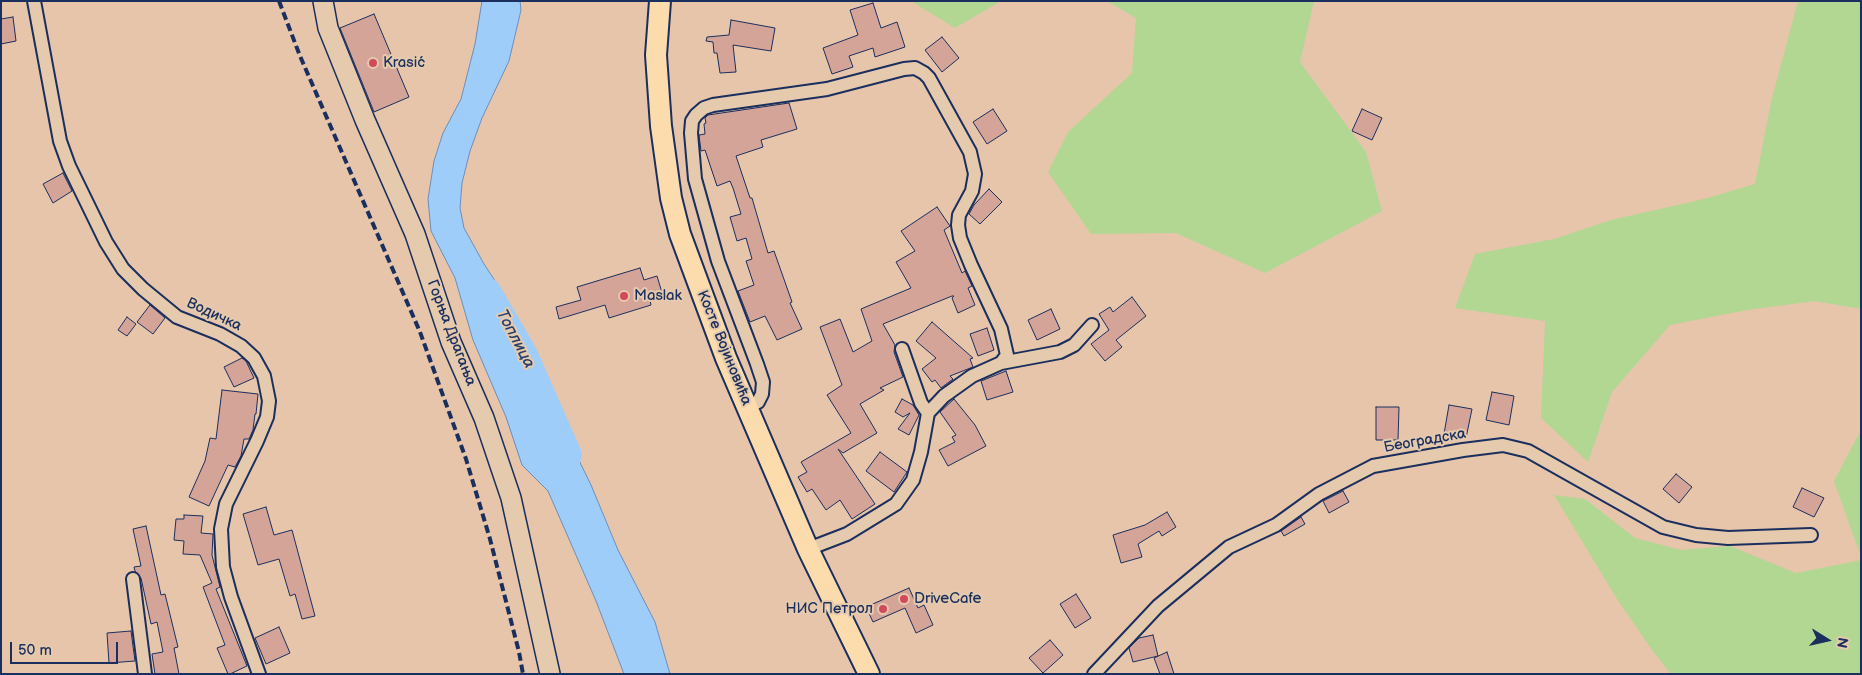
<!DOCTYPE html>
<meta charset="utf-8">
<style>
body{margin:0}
#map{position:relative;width:1862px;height:675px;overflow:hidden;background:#e6c5aa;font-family:"Balsamiq Sans",sans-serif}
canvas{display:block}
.frame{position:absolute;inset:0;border:2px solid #1b2f5e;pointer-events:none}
.north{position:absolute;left:1802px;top:615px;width:50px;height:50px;-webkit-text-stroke:4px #e5caad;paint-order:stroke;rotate:100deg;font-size:14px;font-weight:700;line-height:20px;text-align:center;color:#1b2f5e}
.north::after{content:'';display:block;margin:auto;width:18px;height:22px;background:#1b2f5e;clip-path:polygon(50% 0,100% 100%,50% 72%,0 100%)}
.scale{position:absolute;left:10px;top:642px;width:108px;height:22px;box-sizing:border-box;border:2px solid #1b2f5e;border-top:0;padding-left:6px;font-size:15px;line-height:18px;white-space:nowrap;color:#1b2f5e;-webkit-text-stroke:4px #e5caad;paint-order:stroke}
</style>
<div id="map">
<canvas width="1862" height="675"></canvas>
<div class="frame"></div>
<div class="north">N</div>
<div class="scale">50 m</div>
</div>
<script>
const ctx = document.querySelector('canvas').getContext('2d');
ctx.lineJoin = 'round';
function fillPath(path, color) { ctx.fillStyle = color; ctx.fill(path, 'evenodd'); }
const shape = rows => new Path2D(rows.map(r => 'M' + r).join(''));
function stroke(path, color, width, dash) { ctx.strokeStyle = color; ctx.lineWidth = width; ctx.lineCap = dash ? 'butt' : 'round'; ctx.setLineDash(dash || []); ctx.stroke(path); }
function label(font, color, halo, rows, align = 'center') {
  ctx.font = font + ' "Balsamiq Sans",sans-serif'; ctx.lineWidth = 4; ctx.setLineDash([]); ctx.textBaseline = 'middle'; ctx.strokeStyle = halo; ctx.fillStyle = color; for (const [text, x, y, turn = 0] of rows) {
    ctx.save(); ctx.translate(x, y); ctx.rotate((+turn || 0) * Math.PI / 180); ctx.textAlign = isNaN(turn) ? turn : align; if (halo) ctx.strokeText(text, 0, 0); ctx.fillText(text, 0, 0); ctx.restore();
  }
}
const green = shape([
 [911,1,1001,1,955,28],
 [1107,1,1314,1,1300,62,1366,152,1382,211,1265,273,1176,233,1091,234,1048,172,1068,132,1132,73,1136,18],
 [1798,1,1861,1,1861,309,1815,301,1747,310,1670,325,1612,392,1588,462,1541,418,1545,321,1455,308,1475,254,1554,239,1611,220,1704,199,1755,184,1771,102],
 [1861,430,1861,557,1834,481],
 [1554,495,1585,499,1635,538,1681,550,1730,546,1796,573,1861,560,1861,674,1671,674,1652,650,1617,599]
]);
const water = shape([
 [482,1,520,1,521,10,509,61,482,118,470,151,462,183,460,208,464,228,484,264,505,296,505,327,522,364,547,412,570,442,591,485,618,550,655,622,670,674,624,674,596,601,548,491,522,465,506,417,473,340,455,278,431,231,428,199,434,161,443,133,461,99,475,44,482,1]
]);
const river = shape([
 [488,291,525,355,569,455]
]);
const building = shape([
 [873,3,881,28,897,22,905,47,875,57,873,48,849,56,853,67,832,74,823,48,858,35,850,10,873,3],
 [374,14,409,97,374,112,340,28,374,14],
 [13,17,16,41,1,44,1,19,13,17],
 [731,20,775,28,771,51,733,45,736,72,720,73,717,53,714,53,713,42,706,41,707,37,729,35,731,20],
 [942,37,959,58,942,72,925,50,942,37],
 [789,103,797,129,761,140,763,147,736,156,750,198,752,198,768,253,774,251,792,302,790,303,802,329,777,340,765,316,750,322,738,291,754,285,746,261,752,259,746,238,737,241,730,217,741,214,733,188,730,181,717,186,705,150,701,151,699,135,705,134,704,124,706,123,705,118,708,115,789,103],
 [993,109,1007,131,987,144,973,122,993,109],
 [1362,109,1382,118,1372,140,1352,131,1362,109],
 [63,173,72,191,53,203,43,184,63,173],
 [989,189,1002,202,980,224,969,214,974,205,989,189],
 [937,207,950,226,944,230,962,273,965,271,972,286,968,288,975,305,958,313,952,298,954,296,952,296,883,324,895,345,894,352,903,377,880,388,884,390,860,404,877,433,843,453,838,449,875,504,852,519,840,500,826,510,812,489,807,492,798,477,807,472,801,462,851,433,827,395,842,385,820,327,840,319,853,352,872,341,861,309,911,288,896,262,915,251,901,231,937,207],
 [640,268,644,280,657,276,663,296,650,300,651,305,609,318,605,305,559,319,556,307,581,300,577,287,640,268],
 [1132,297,1146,316,1116,340,1122,347,1105,361,1091,344,1109,330,1099,314,1110,307,1113,312,1132,297],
 [150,305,165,318,153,334,137,322,150,305],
 [1051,309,1060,329,1037,340,1028,320,1051,309],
 [127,317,136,324,127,336,118,330,127,317],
 [932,322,973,358,970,359,973,367,950,376,953,379,941,388,935,380,932,382,922,369,936,358,916,341,932,322],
 [987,328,994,350,978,356,970,334,987,328],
 [242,358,246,361,254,378,234,387,224,367,242,358],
 [1006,371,1013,392,987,400,981,381,1006,371],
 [222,390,258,394,256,414,255,414,253,430,249,439,244,439,241,456,235,467,228,465,209,506,189,497,205,461,210,438,216,439,222,390],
 [1492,392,1514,396,1509,425,1486,420,1492,392],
 [902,399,913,405,919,415,909,435,898,429,910,413,903,417,895,412,902,399],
 [954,399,975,425,986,446,948,466,939,450,955,442,952,437,956,435,940,412,954,399],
 [1449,405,1472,409,1466,438,1444,434,1449,405],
 [1376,407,1399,407,1398,440,1376,440,1376,407],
 [880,452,907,472,894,492,866,471,880,452],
 [1676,474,1692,487,1679,503,1663,489,1676,474],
 [1802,488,1824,498,1814,517,1793,507,1802,488],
 [1343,491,1349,502,1329,513,1323,501,1343,491],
 [266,507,274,535,292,530,315,616,302,619,295,594,290,596,279,559,258,565,243,514,266,507],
 [1167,512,1176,527,1162,536,1159,531,1138,544,1142,557,1121,563,1113,535,1145,525,1167,512],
 [184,515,203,516,201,533,213,534,212,555,220,587,216,589,247,666,230,674,228,674,217,648,225,645,203,587,212,583,200,555,183,554,184,541,174,540,176,519,184,519,184,515],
 [1301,517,1305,524,1284,536,1281,531,1301,517],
 [146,526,161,595,165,594,175,635,178,647,174,648,179,674,155,674,152,654,163,652,157,622,151,624,141,578,135,571,134,567,141,566,133,529,146,526],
 [909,588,918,608,924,605,933,625,916,633,905,608,873,622,866,607,909,588],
 [1076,594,1091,618,1075,628,1060,604,1076,594],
 [279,627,290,653,266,664,255,638,279,627],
 [131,631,135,661,109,663,107,633,131,631],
 [1153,635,1158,656,1133,662,1129,648,1139,638,1153,635],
 [1050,640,1063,655,1043,673,1029,658,1050,640],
 [1167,652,1174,674,1160,674,1154,658,1167,652]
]);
const street = shape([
 [34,1,60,141,69,166,106,242,123,269,143,289,177,317,220,334,241,346,254,358,264,376,269,401,267,417,257,441,226,504,221,529,223,567,231,597,259,674],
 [902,349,921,403,928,413],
 [747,407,758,402,762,394,763,382,757,364,718,261,695,179,691,133,692,121,696,115,704,108,713,105,827,89,904,69,915,68,924,73,929,78,970,152,975,174,972,191,959,215,958,225,960,238,971,265,1001,329,1007,355,1001,363],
 [808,549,847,534,896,504,913,480,921,452,928,413,944,396,972,376,1001,363,1060,352,1074,345,1092,325],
 [133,579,145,674],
 [1094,674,1158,606,1229,547,1276,525,1319,494,1373,466,1463,450,1503,445,1528,451,1663,527,1696,535,1728,538,1811,535]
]);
const secondary = shape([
 [323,1,328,28,365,120,415,234,451,342,484,418,511,498,550,674]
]);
const primary = shape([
 [660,1,656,55,661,126,671,198,680,234,726,358,808,549,869,674]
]);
const rail = shape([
 [279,1,300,56,420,332,466,459,490,539,519,652,523,674]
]);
const markers = [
 [373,63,5,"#d1495b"],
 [624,296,5,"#d1495b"],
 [904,599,5,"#d1495b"],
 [883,609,5,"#d1495b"]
];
const poiNames = [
 ["Krasić",383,63],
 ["Maslak",634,296],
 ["DriveCafe",914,599],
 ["НИС Петрол",873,609,"right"]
];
const streetNames = [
 ["Водичка",214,315,25],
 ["Горња Драгања",451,333,69],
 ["Косте Војиновића",724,348,68],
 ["Београдска",1425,441,-10]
];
const waterNames = [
 ["Топлица",515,339,62]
];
fillPath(green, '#b1d793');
fillPath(water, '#9fcdfa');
stroke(water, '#6a8ebc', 1);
stroke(river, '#9fcdfa', 26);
fillPath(building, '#d4a499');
stroke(building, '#1b2f5e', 1);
stroke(street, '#1b2f5e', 16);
stroke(secondary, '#1b2f5e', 22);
stroke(primary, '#1b2f5e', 24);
stroke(street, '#e5caad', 12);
stroke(secondary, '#e5caad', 19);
stroke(primary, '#fcdcac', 20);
stroke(rail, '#1b2f5e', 4, [8, 4]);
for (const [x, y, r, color] of markers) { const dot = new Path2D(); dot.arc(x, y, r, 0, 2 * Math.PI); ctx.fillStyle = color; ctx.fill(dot); stroke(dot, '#e5caad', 2); }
label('15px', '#1b2f5e', '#e5caad', poiNames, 'left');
label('15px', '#1b2f5e', '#e5caad', streetNames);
label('italic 16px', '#283f6e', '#e5caad', waterNames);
</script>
